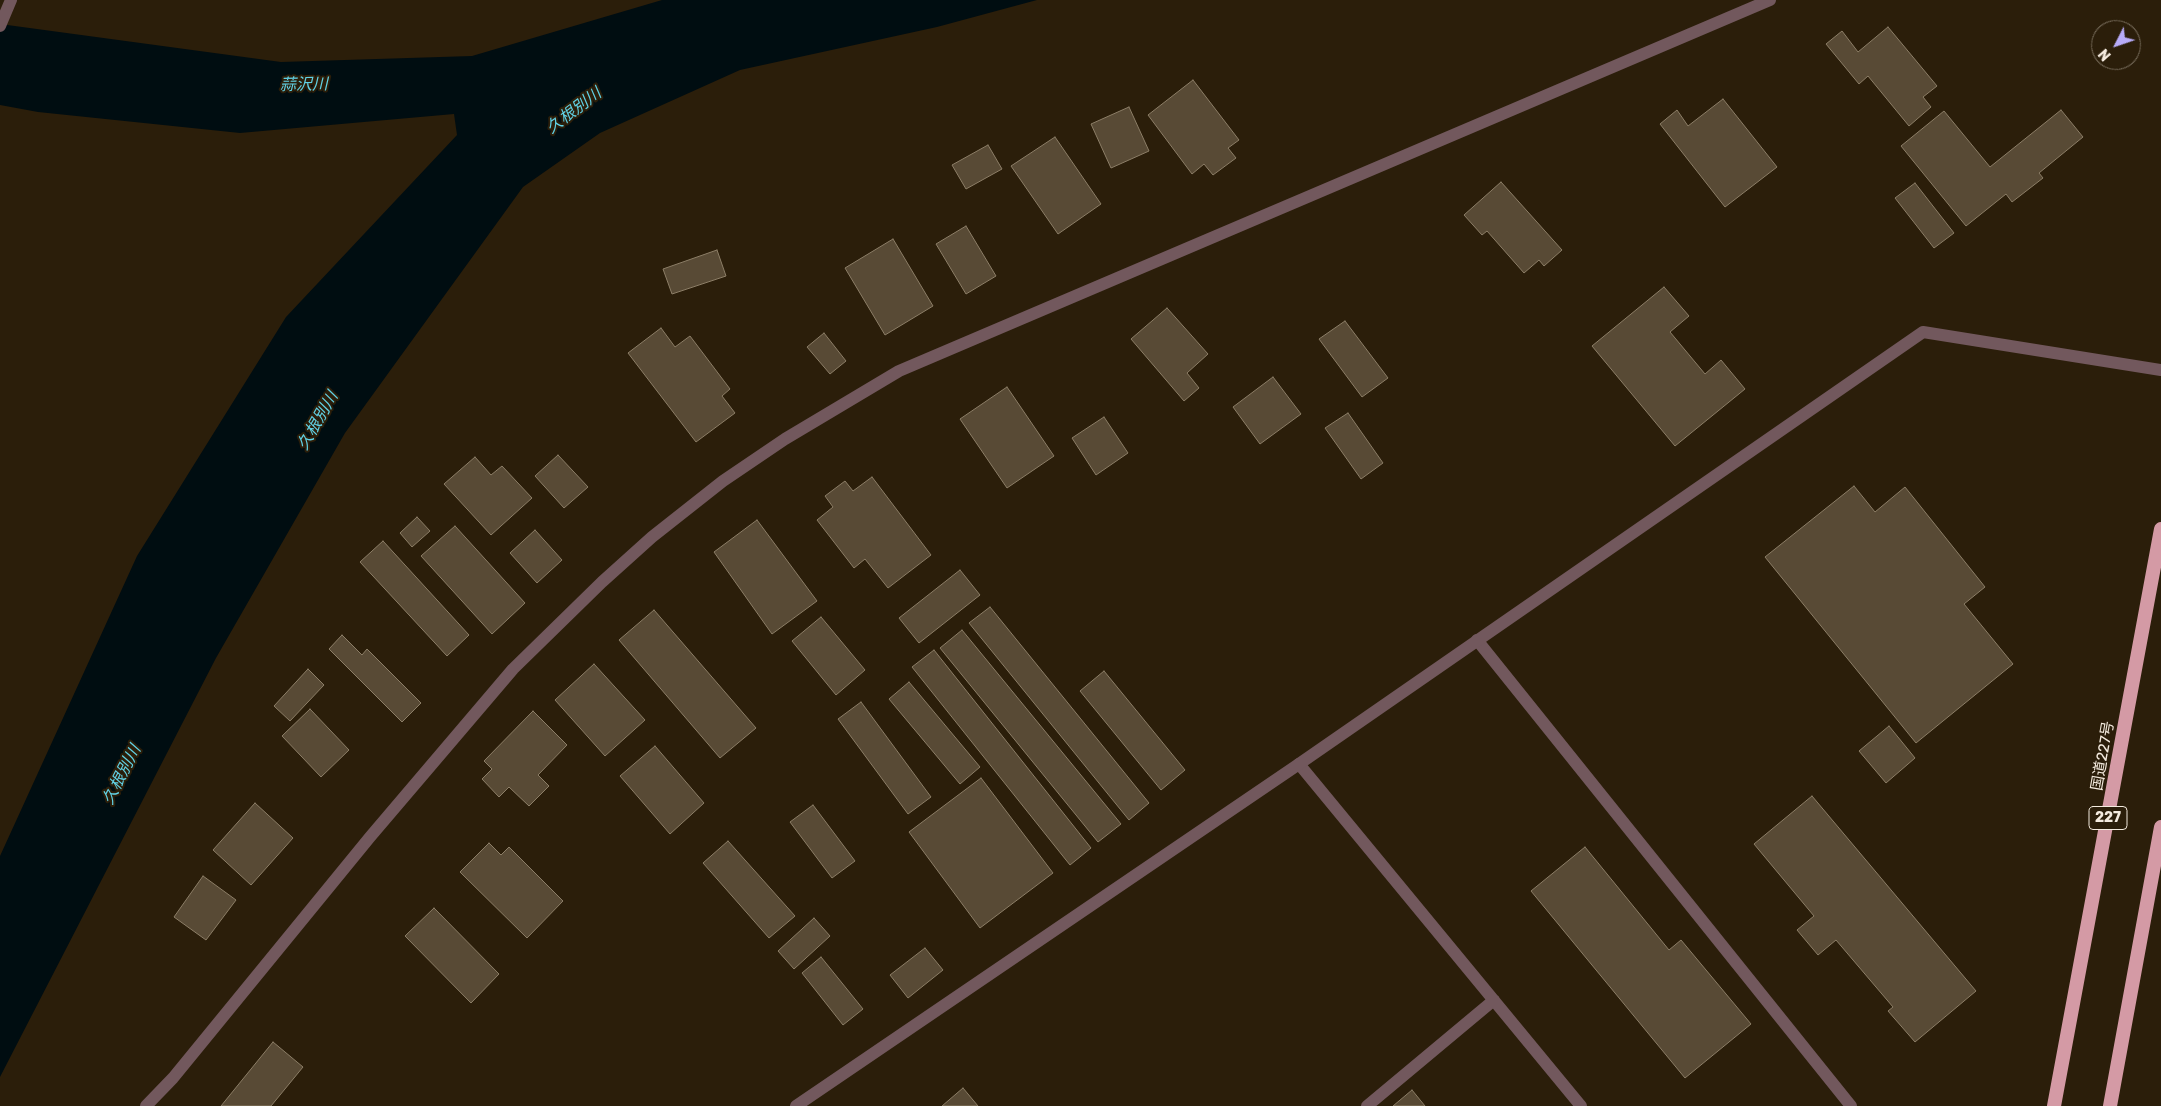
<!DOCTYPE html>
<meta charset="utf-8">
<style>
body{margin:0}
#map{position:relative;width:2161px;height:1106px;overflow:hidden;background:#2b1e0a;font-family:Rubik,sans-serif}
canvas{display:block}
.north{position:absolute;left:2091px;top:20px;width:50px;height:50px;box-sizing:border-box;background:#2b1e0a;border:1px solid #7b705f;border-radius:50%;rotate:229deg;font-size:14px;font-weight:700;line-height:20px;text-align:center;color:#f4ebdf}
.north::after{content:'';display:block;margin:auto;width:18px;height:22px;background:#b7abf8;clip-path:polygon(50% 0,100% 100%,50% 72%,0 100%)}
</style>
<div id="map">
<canvas width="2161" height="1106"></canvas>
<div class="north">N</div>
</div>
<script>
const ctx = document.querySelector('canvas').getContext('2d');
ctx.lineJoin = 'round';
function fillPath(path, color) { ctx.fillStyle = color; ctx.fill(path, 'evenodd'); }
const shape = rows => new Path2D(rows.map(r => 'M' + r).join(''));
function stroke(path, color, width, dash) { ctx.strokeStyle = color; ctx.lineWidth = width; ctx.lineCap = dash ? 'butt' : 'round'; ctx.setLineDash(dash || []); ctx.stroke(path); }
function label(font, color, halo, rows, align = 'center') {
  ctx.font = font + ' Rubik,"Noto Sans JP",sans-serif'; ctx.lineWidth = 4; ctx.setLineDash([]); ctx.textBaseline = 'middle'; ctx.strokeStyle = halo; ctx.fillStyle = color; for (const [text, x, y, turn = 0] of rows) {
    ctx.save(); ctx.translate(x, y); ctx.rotate((+turn || 0) * Math.PI / 180); ctx.textAlign = isNaN(turn) ? turn : align; if (halo) ctx.strokeText(text, 0, 0); ctx.fillText(text, 0, 0); ctx.restore();
  }
}
const water = shape([
 [662,0,1037,0,937,27,740,70,600,133,523,187,345,433,216,658,0,1077,0,856,137,556,286,317,457,135,454,114,240,133,38,112,0,105,0,24,281,62,472,56]
]);
const building = shape([
 [1888,27,1937,86,1923,97,1931,107,1909,126,1868,76,1859,84,1826,44,1842,31,1858,52,1888,27],
 [1193,80,1239,140,1228,148,1236,158,1213,175,1204,164,1192,174,1148,115,1193,80],
 [1723,99,1777,167,1725,207,1660,124,1677,110,1688,126,1723,99],
 [1129,107,1149,151,1111,168,1091,124,1129,107],
 [2061,110,2083,137,2039,173,2043,178,2012,202,2006,194,1966,226,1901,146,1944,111,1990,167,2061,110],
 [1055,137,1101,204,1058,234,1011,166,1055,137],
 [988,145,1002,169,966,189,952,165,988,145],
 [1501,182,1562,250,1544,266,1539,260,1524,273,1487,231,1482,235,1464,215,1501,182],
 [1915,183,1954,233,1934,248,1895,198,1915,183],
 [966,226,996,276,966,294,936,244,966,226],
 [893,239,933,306,885,335,845,268,893,239],
 [717,250,726,276,672,294,663,269,717,250],
 [1664,287,1689,316,1670,332,1705,374,1721,360,1745,389,1675,446,1592,346,1664,287],
 [1167,308,1208,354,1187,373,1199,388,1184,401,1131,339,1167,308],
 [1345,321,1388,378,1362,397,1319,339,1345,321],
 [661,328,675,347,690,336,730,389,722,396,735,413,696,442,628,353,661,328],
 [824,333,846,361,830,374,807,347,824,333],
 [1273,377,1301,414,1260,444,1233,407,1273,377],
 [1007,387,1054,456,1007,488,960,419,1007,387],
 [1348,413,1383,463,1361,479,1325,428,1348,413],
 [1104,417,1128,453,1096,475,1072,438,1104,417],
 [558,455,588,487,564,508,535,476,558,455],
 [475,457,491,475,502,466,532,498,491,535,444,484,475,457],
 [872,477,931,555,888,588,865,559,854,568,817,520,833,507,825,496,845,481,853,491,872,477],
 [1854,486,1875,512,1905,487,1985,587,1964,604,2013,664,1916,743,1765,557,1854,486],
 [417,517,430,531,412,547,400,533,417,517],
 [757,520,817,601,772,634,714,552,757,520],
 [455,526,525,603,492,634,421,556,455,526],
 [535,530,562,560,537,583,510,553,535,530],
 [383,541,469,635,447,656,360,562,383,541],
 [960,570,980,595,919,643,899,618,960,570],
 [990,607,1149,803,1129,820,969,623,990,607],
 [654,610,756,728,720,758,619,640,654,610],
 [821,617,865,670,836,695,792,641,821,617],
 [962,630,1121,824,1098,842,940,648,962,630],
 [342,635,362,655,367,649,421,703,402,722,329,649,342,635],
 [934,650,1091,848,1070,865,912,667,934,650],
 [594,664,645,720,605,756,555,700,594,664],
 [308,669,324,685,290,721,274,706,308,669],
 [1104,671,1185,770,1161,790,1080,691,1104,671],
 [909,682,980,767,960,784,889,699,909,682],
 [861,702,931,797,908,814,838,719,861,702],
 [310,709,349,750,321,777,282,736,310,709],
 [533,711,567,745,538,775,549,786,529,806,509,787,499,797,482,779,492,769,484,761,533,711],
 [1889,726,1915,758,1886,783,1859,751,1889,726],
 [655,746,704,803,670,834,620,776,655,746],
 [981,778,1053,873,980,928,909,832,981,778],
 [1812,796,1976,991,1915,1042,1888,1011,1893,1007,1836,940,1818,955,1797,930,1814,916,1754,844,1812,796],
 [255,803,293,838,251,885,213,850,255,803],
 [813,805,855,861,832,878,790,822,813,805],
 [728,841,795,916,769,938,703,863,728,841],
 [489,843,501,855,509,847,563,901,527,938,460,872,489,843],
 [1585,847,1669,950,1681,940,1751,1024,1685,1078,1531,891,1585,847],
 [203,876,236,900,206,940,174,917,203,876],
 [434,908,499,974,471,1003,405,936,434,908],
 [814,918,830,936,794,969,778,951,814,918],
 [925,948,943,970,908,998,890,975,925,948],
 [821,957,863,1009,843,1025,802,973,821,957],
 [273,1042,303,1067,271,1106,221,1106,273,1042],
 [963,1088,978,1106,942,1106,963,1088],
 [1412,1090,1425,1106,1393,1106,1412,1090]
]);
const service = shape([
 [1477,640,1851,1106],
 [1299,764,1581,1106],
 [1367,1106,1494,1000]
]);
const minor = shape([
 [796,1106,1299,764,1923,332,2161,370]
]);
const tertiary = shape([
 [0,26,11,0],
 [146,1106,173,1078,370,837,513,669,602,582,652,537,723,481,785,439,899,371,1770,0]
]);
const trunk = shape([
 [2054,1106,2161,529],
 [2110,1106,2161,827]
]);
const shields = [
 [2108,818,38]
];
const shieldNames = [
 ["227",2108,818]
];
const streetNames = [
 ["国道227号",2103,756,-80]
];
const waterNames = [
 ["蒜沢川",304,85,-1],
 ["久根別川",574,111,-37],
 ["久根別川",318,421,-60],
 ["久根別川",122,775,-63]
];
fillPath(water, '#000d11');
fillPath(building, '#584a35');
stroke(building, '#8c7e67', 1);
stroke(service, '#72585d', 12);
stroke(minor, '#72585d', 12);
stroke(tertiary, '#72585d', 12);
stroke(trunk, '#d49aa5', 14);
for (const [x, y, w] of shields) { const box = new Path2D(); box.roundRect(x - w / 2, y - 11.5, w, 23, 4); ctx.fillStyle = '#2b1e0a'; ctx.fill(box); stroke(box, '#f4ebdf', 1); }
label('bold 14px', '#f4ebdf', null, shieldNames);
label('15px', '#f4ebdf', '#2b1e0a', streetNames);
label('italic 16px', '#61d2e6', '#2b1e0a', waterNames);
</script>
